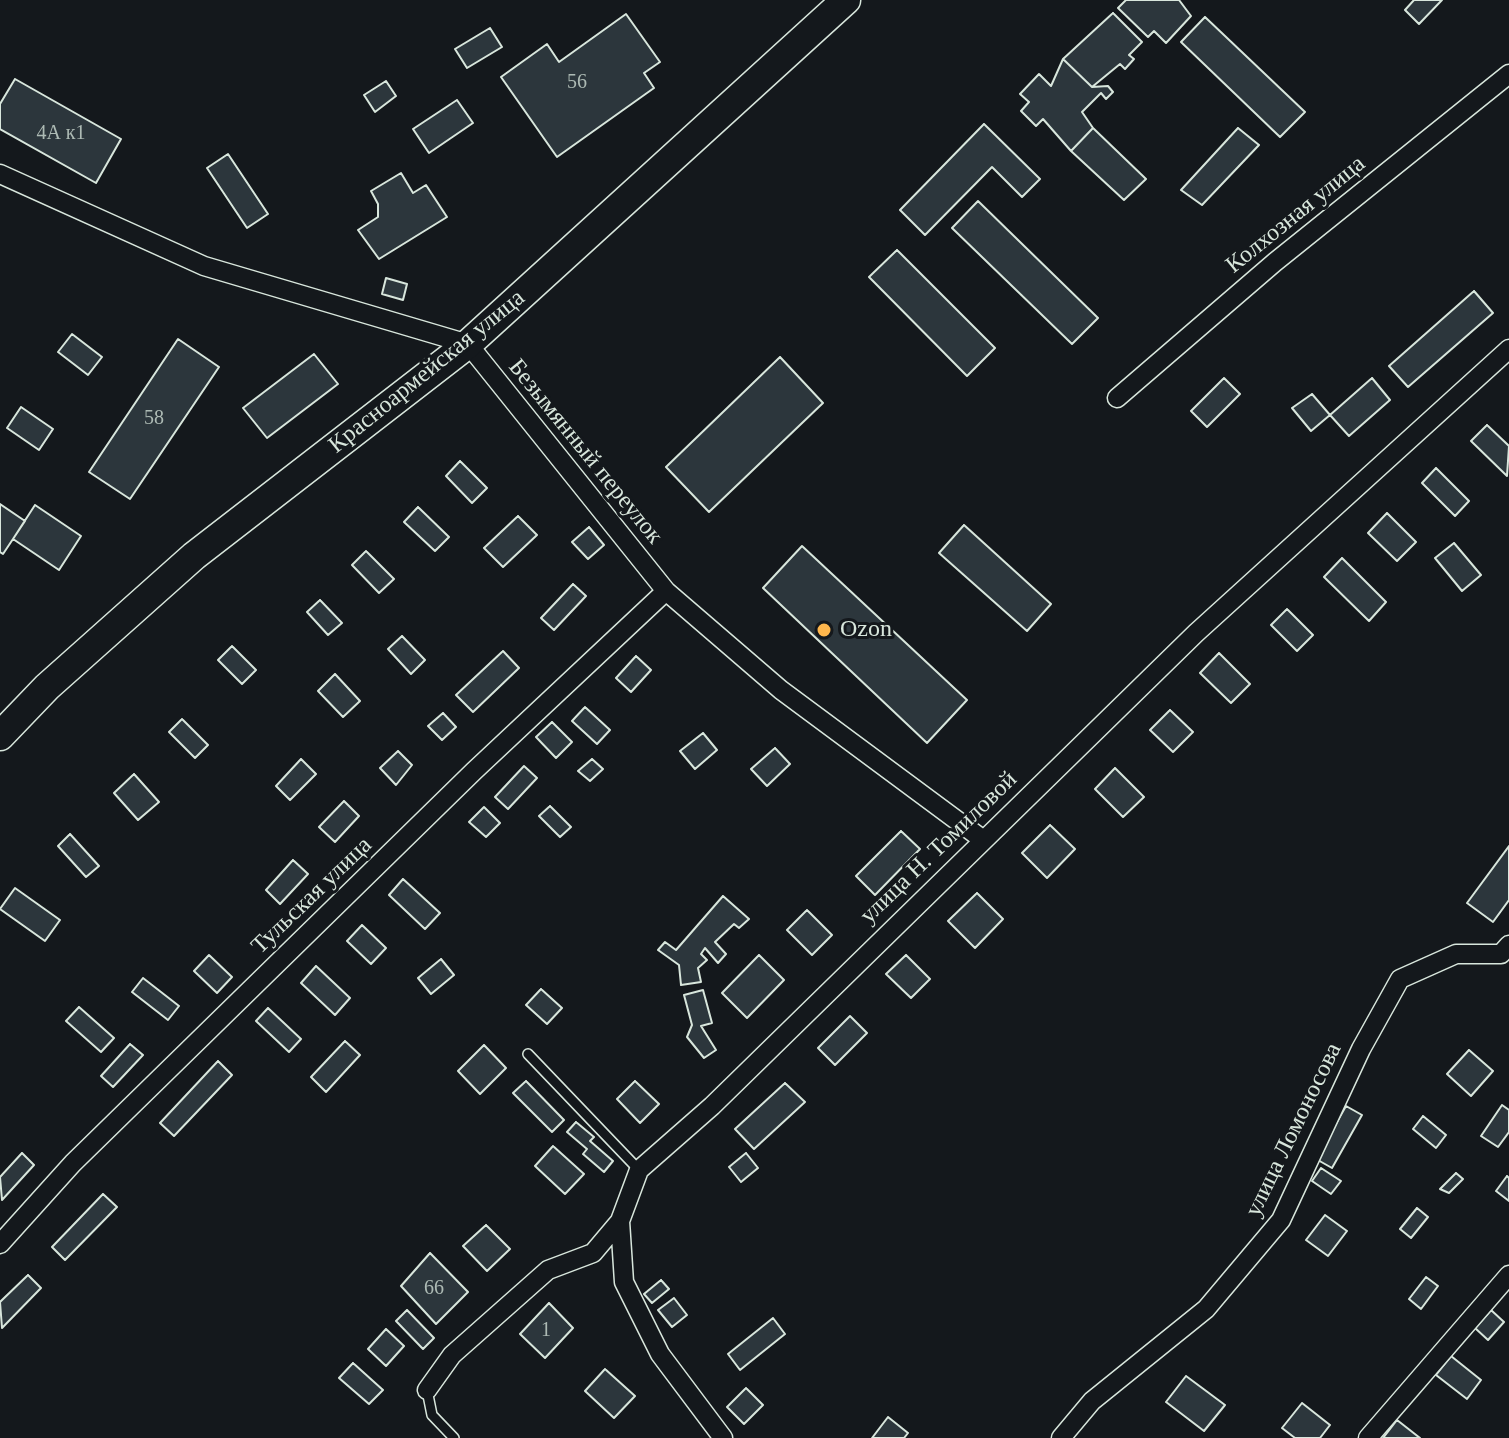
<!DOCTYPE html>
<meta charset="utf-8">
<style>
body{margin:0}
canvas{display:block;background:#14181c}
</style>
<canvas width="1509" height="1438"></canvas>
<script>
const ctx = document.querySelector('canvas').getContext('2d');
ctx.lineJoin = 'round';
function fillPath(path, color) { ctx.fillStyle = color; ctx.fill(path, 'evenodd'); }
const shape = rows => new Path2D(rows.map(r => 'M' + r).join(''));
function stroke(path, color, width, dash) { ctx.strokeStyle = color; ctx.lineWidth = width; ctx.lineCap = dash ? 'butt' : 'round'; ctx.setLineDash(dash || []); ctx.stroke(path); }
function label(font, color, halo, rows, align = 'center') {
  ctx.font = font + ' Georgia,serif'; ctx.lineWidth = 6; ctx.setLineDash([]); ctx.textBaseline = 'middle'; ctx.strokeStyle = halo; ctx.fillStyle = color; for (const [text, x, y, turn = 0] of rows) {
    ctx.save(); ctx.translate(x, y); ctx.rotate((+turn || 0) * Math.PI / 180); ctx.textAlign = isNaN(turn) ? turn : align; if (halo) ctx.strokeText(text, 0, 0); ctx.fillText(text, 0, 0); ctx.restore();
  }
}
const building = shape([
 [1126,0,1179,0,1191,16,1166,43,1154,31,1148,37,1118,8,1126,0],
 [1414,0,1442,0,1419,24,1405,10,1414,0],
 [1113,13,1142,42,1129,55,1134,59,1125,69,1120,64,1092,87,1063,59,1113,13],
 [626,14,660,62,644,73,654,88,557,157,501,77,547,44,559,62,626,14],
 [1205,17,1305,112,1280,137,1181,42,1205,17],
 [490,28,502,47,467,68,455,49,490,28],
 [1063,59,1092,87,1108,86,1113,92,1106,99,1101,93,1082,112,1093,128,1071,151,1043,119,1036,126,1021,111,1029,102,1020,94,1039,74,1051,86,1063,59],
 [15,79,121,139,96,183,0,129,0,104,15,79],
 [386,81,396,96,375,112,364,95,386,81],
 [457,100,473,123,429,153,413,129,457,100],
 [984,124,1040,179,1022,197,992,167,925,235,900,210,984,124],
 [1093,128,1146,179,1124,200,1071,151,1093,128],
 [1238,128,1259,145,1202,205,1181,190,1238,128],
 [228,154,268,214,247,228,207,168,228,154],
 [401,173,413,193,426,185,447,217,379,259,358,230,378,217,378,204,371,191,401,173],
 [978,201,1098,318,1072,344,952,228,978,201],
 [897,250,995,348,967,376,869,277,897,250],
 [386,278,407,284,403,300,382,294,386,278],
 [1474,291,1493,313,1408,387,1389,366,1474,291],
 [72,334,102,357,88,375,58,352,72,334],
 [178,339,219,367,130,499,89,472,178,339],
 [314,354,338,384,267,438,243,408,314,354],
 [780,357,823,403,709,512,666,467,780,357],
 [1224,378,1240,394,1207,427,1191,411,1224,378],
 [1372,378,1390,400,1349,436,1330,415,1372,378],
 [1312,394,1330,415,1311,431,1292,408,1312,394],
 [21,407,53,429,39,450,7,428,21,407],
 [1487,425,1509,446,1507,476,1471,441,1487,425],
 [460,461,487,488,472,503,446,476,460,461],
 [1436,468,1469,501,1455,516,1422,483,1436,468],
 [0,504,25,521,3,554,0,552,0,504],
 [35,505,81,536,59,570,13,539,35,505],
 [418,507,449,537,435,551,404,522,418,507],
 [1387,513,1416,542,1397,561,1368,533,1387,513],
 [518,516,537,535,503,567,484,548,518,516],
 [964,525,1051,604,1027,631,939,553,964,525],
 [589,527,604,545,588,559,572,542,589,527],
 [1454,543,1481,575,1462,591,1435,558,1454,543],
 [802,546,967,700,927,743,763,588,802,546],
 [366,551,394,579,379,593,352,565,366,551],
 [1342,558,1386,602,1369,621,1324,577,1342,558],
 [573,584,586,596,554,630,541,618,573,584],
 [320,600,342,623,328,635,307,612,320,600],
 [1287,609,1313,635,1297,651,1271,625,1287,609],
 [402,636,425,660,411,674,388,649,402,636],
 [232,646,256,670,242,684,218,660,232,646],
 [503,651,519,668,473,712,456,695,503,651],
 [1219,653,1250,684,1231,703,1200,673,1219,653],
 [636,656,651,670,631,692,616,678,636,656],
 [335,674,360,701,343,717,318,691,335,674],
 [585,707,610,730,597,744,572,721,585,707],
 [1170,710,1193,732,1173,752,1150,730,1170,710],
 [443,713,456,727,442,740,428,726,443,713],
 [182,719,208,745,195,758,169,732,182,719],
 [552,722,572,742,556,758,536,737,552,722],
 [703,733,717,750,695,769,680,751,703,733],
 [775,748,790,764,767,786,751,769,775,748],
 [398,751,412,765,396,785,380,768,398,751],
 [301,759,316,774,290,800,276,786,301,759],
 [592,759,603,769,590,781,578,771,592,759],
 [524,766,537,778,508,809,495,797,524,766],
 [1115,768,1144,797,1123,817,1095,789,1115,768],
 [134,774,159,802,138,820,114,793,134,774],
 [344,801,359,816,335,842,319,827,344,801],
 [550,806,571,827,560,837,539,816,550,806],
 [484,807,500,823,486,837,469,822,484,807],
 [1050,825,1075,849,1047,878,1022,853,1050,825],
 [901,831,920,849,875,895,856,876,901,831],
 [70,834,99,866,86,877,58,846,70,834],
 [1509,846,1509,900,1493,922,1467,903,1509,846],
 [293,860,308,874,280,904,266,890,293,860],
 [403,879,440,913,425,929,389,895,403,879],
 [15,888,60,920,45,941,0,909,15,888],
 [977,893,1003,919,975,948,948,921,977,893],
 [723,896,749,919,739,928,734,924,715,942,726,954,718,963,705,948,701,954,707,960,698,968,701,982,681,985,679,965,658,950,665,942,676,950,723,896],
 [807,910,832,935,812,955,787,930,807,910],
 [362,925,386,948,371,964,347,941,362,925],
 [209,955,232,977,217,993,194,971,209,955],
 [759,955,784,980,747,1018,722,993,759,955],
 [906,955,930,979,911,998,886,974,906,955],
 [441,959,454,975,431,994,418,978,441,959],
 [316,966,350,998,335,1015,301,983,316,966],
 [143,978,179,1006,168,1020,132,992,143,978],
 [541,989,562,1008,547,1024,526,1005,541,989],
 [703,990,712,1023,701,1026,716,1050,704,1058,687,1037,692,1025,684,995,703,990],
 [79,1007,114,1038,101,1052,66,1021,79,1007],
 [268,1008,301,1039,289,1052,256,1021,268,1008],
 [850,1016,867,1033,835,1065,818,1048,850,1016],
 [345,1041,360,1055,326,1092,311,1077,345,1041],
 [130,1044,143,1055,113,1087,101,1076,130,1044],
 [484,1045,506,1068,480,1094,458,1071,484,1045],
 [1469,1050,1493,1071,1471,1096,1447,1074,1469,1050],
 [218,1061,232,1075,174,1136,160,1123,218,1061],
 [526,1081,564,1120,552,1132,513,1093,526,1081],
 [635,1081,659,1104,640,1123,617,1099,635,1081],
 [785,1083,805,1102,754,1149,735,1129,785,1083],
 [1502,1105,1509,1110,1509,1132,1498,1147,1481,1136,1502,1105],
 [1346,1106,1362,1115,1332,1168,1316,1159,1346,1106],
 [1423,1116,1446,1135,1436,1148,1413,1129,1423,1116],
 [576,1122,594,1137,590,1141,613,1161,604,1172,583,1154,587,1149,567,1132,576,1122],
 [553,1146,584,1174,565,1194,535,1166,553,1146],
 [22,1153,34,1165,2,1200,0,1177,22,1153],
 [746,1153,758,1168,741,1182,729,1167,746,1153],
 [1321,1168,1341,1181,1331,1194,1312,1181,1321,1168],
 [1456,1173,1463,1179,1449,1193,1440,1189,1456,1173],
 [1507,1176,1509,1178,1509,1201,1496,1191,1507,1176],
 [103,1194,117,1207,65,1260,52,1247,103,1194],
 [1417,1208,1428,1217,1411,1238,1400,1229,1417,1208],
 [1325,1215,1347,1231,1328,1256,1306,1240,1325,1215],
 [486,1225,510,1249,487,1271,463,1246,486,1225],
 [430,1253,468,1292,436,1324,401,1286,430,1253],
 [28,1275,41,1288,2,1328,0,1302,28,1275],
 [1426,1277,1438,1286,1421,1309,1409,1299,1426,1277],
 [661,1280,669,1289,652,1303,644,1294,661,1280],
 [674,1298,687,1315,672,1327,658,1310,674,1298],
 [549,1303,573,1328,545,1358,520,1334,549,1303],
 [407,1310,434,1338,423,1349,396,1321,407,1310],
 [1491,1310,1504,1322,1488,1340,1475,1328,1491,1310],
 [773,1318,785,1334,740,1370,728,1354,773,1318],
 [386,1329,404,1346,386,1366,368,1349,386,1329],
 [1451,1356,1481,1380,1467,1399,1436,1375,1451,1356],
 [353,1363,383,1390,369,1404,339,1378,353,1363],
 [605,1369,635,1396,614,1418,585,1391,605,1369],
 [1186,1376,1225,1405,1204,1431,1166,1402,1186,1376],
 [746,1388,763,1405,744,1424,727,1407,746,1388],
 [1302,1403,1330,1425,1320,1438,1295,1438,1282,1428,1302,1403],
 [888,1417,908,1433,904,1438,872,1438,888,1417],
 [1397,1420,1420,1438,1383,1438,1397,1420]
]);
const service = shape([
 [528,1054,639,1170],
 [427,1390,432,1415,454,1438]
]);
const minor = shape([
 [0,174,204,266,468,344,666,591,781,690,982,839],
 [1117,398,1275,262,1509,74],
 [620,1221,624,1282,660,1354,723,1438],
 [0,1244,73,1163,474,771,666,591],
 [427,1390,452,1355,548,1270,593,1253,620,1221,639,1170,712,1106,1196,633,1509,349],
 [1061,1438,1092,1401,1206,1309,1281,1220,1361,1049,1400,979,1456,954,1501,954,1509,945],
 [1368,1438,1509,1275]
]);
const primary = shape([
 [0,736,47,687,194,556,468,344,846,0]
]);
const markers = [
 [824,630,8,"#ffb74d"]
];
const numberNames = [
 ["56",577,83],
 ["4А к1",61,134],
 ["58",154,419],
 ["66",434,1289],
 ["1",546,1331]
];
const streetNames = [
 ["Колхозная улица",1296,215,-39],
 ["Красноармейская улица",427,372,-39],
 ["Безымянный переулок",585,452,51],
 ["улица Н. Томиловой",939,848,-44],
 ["Тульская улица",312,896,-44],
 ["улица Ломоносова",1294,1130,-64]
];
const poiNames = [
 ["Ozon",840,630]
];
fillPath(building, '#2c363c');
stroke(building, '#d8e6dc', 2);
stroke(service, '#d8e6dc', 12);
stroke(minor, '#d8e6dc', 21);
stroke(primary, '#d8e6dc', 31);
stroke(service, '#14181c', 9);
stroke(minor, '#14181c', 18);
stroke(primary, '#14181c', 28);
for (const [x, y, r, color] of markers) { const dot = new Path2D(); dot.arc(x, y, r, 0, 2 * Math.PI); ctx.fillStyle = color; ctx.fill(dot); stroke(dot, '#14181c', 3); }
label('20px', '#adbab4', null, numberNames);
label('24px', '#d8e6dc', '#14181c', streetNames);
label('24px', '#d8e6dc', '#14181c', poiNames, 'left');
</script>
